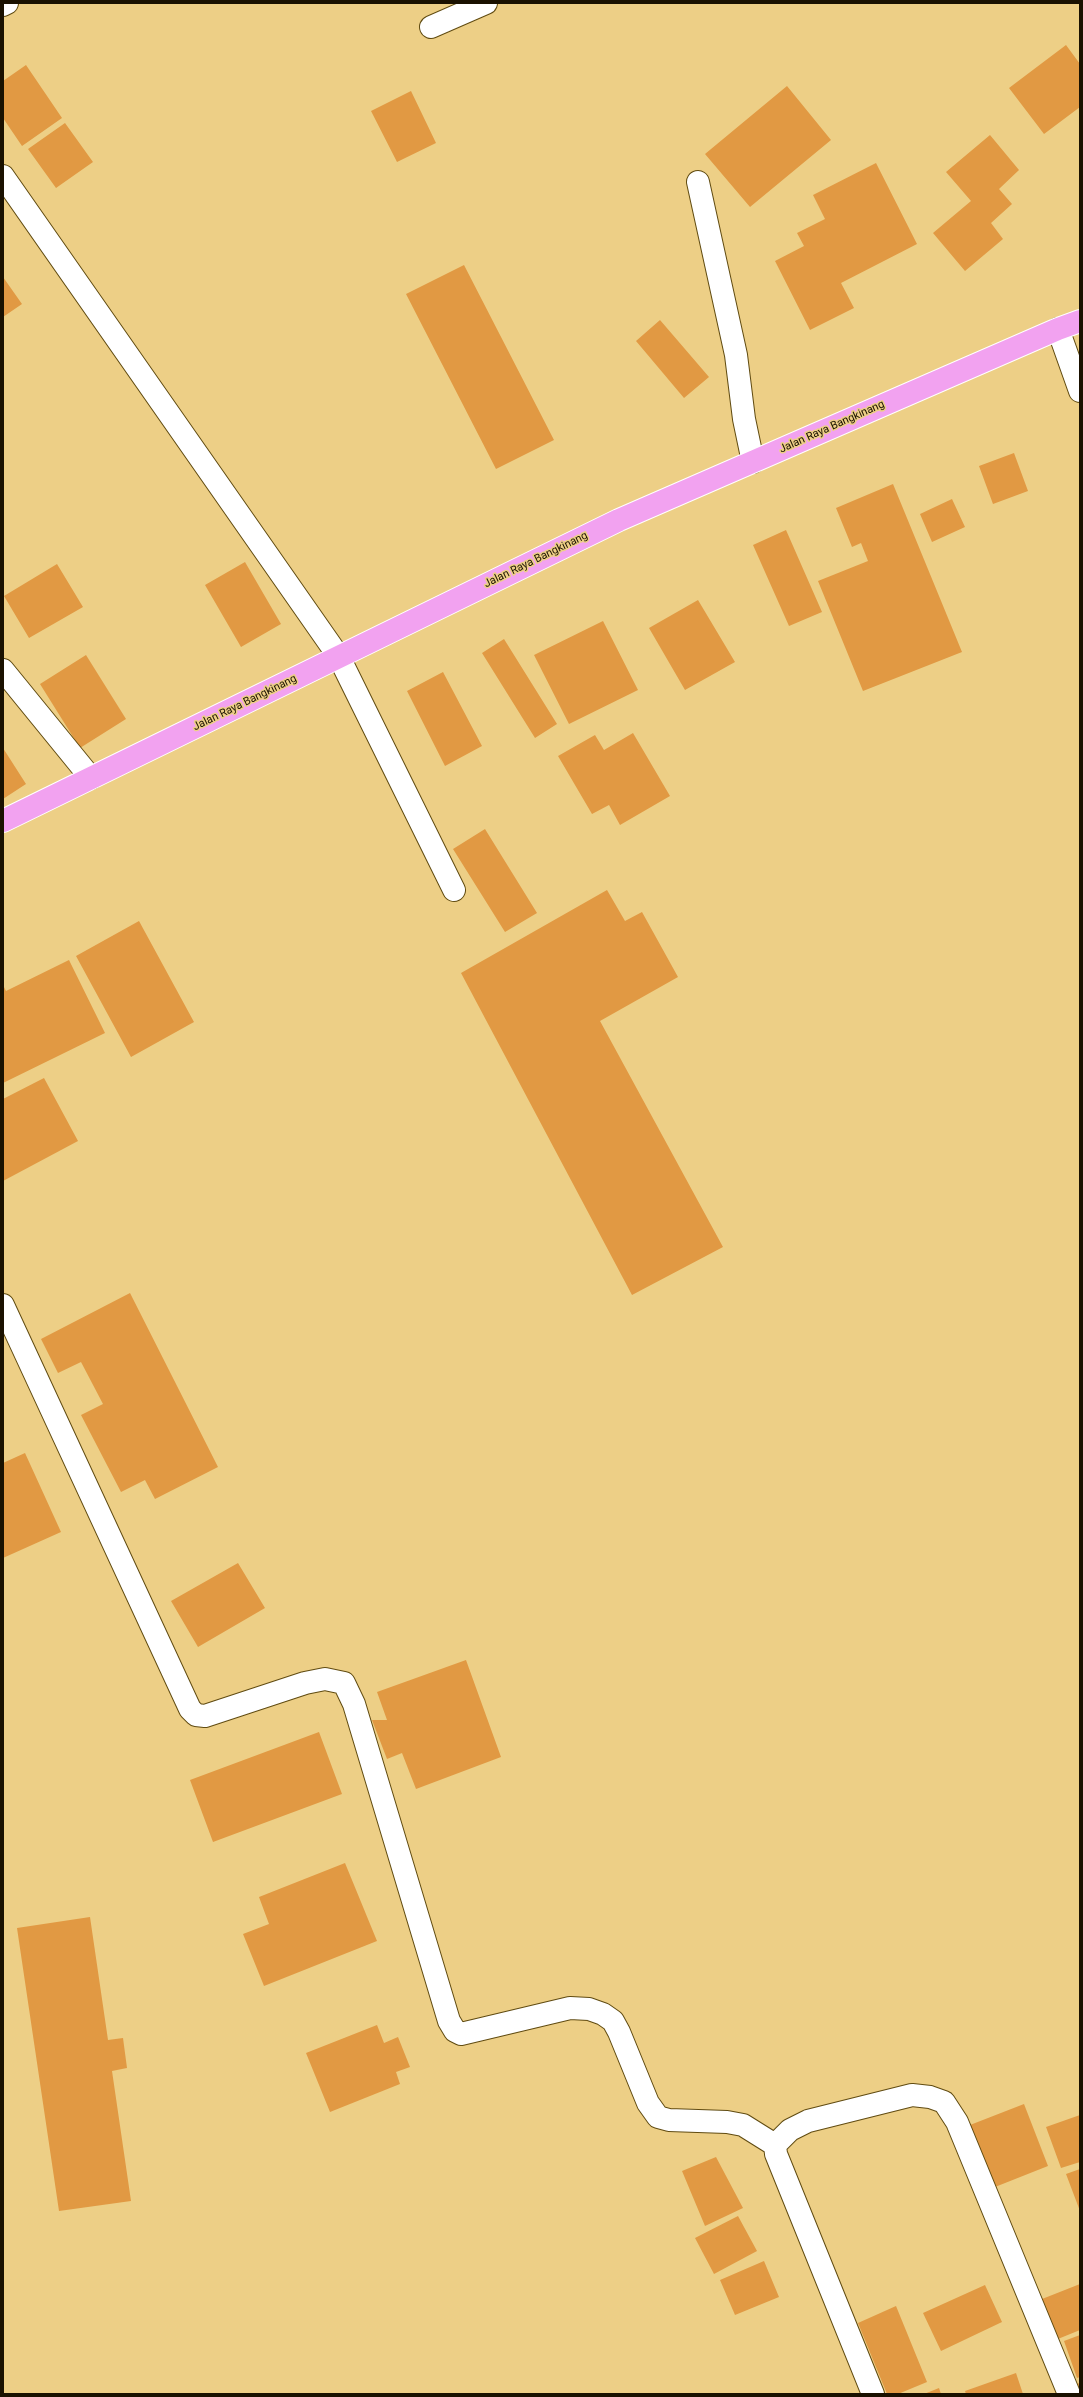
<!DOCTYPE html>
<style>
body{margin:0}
#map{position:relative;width:1083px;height:2397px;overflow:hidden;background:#edcf86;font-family:Roboto,sans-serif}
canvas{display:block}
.frame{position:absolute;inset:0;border:4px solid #1a1100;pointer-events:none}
</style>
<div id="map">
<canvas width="1083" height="2397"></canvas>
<div class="frame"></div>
</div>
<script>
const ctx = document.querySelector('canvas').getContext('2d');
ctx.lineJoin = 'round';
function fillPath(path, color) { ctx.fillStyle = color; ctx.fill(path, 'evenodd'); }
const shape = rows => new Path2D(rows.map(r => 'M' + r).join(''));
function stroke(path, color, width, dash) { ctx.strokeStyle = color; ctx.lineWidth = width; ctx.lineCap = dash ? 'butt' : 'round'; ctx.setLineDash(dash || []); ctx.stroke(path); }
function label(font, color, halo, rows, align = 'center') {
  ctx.font = font + ' Roboto,sans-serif'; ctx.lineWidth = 3; ctx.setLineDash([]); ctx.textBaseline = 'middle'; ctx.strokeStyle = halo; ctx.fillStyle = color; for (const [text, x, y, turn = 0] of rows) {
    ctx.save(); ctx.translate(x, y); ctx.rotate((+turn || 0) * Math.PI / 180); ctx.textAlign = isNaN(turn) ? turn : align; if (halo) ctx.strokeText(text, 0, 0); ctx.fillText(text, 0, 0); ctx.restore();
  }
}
const building = shape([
 [1066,45,1080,64,1080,107,1044,134,1009,88],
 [26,65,62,118,22,146,3,118,3,81],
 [787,86,831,140,750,207,705,154],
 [411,91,436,143,397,162,371,111],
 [65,123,93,162,56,188,28,149],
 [990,135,1019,170,999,189,1012,204,991,223,1003,239,965,271,933,233,971,201,946,172],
 [876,163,917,244,841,283,854,308,810,330,775,261,804,246,797,233,825,219,813,195],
 [464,265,554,440,496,469,406,294],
 [3,277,22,304,3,317],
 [660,320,709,377,684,398,636,341],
 [1014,453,1028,491,993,504,979,466],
 [893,484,962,652,863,691,818,581,868,561,861,543,852,547,836,508],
 [952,499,965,527,932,542,920,514],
 [786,530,822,612,789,626,753,545],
 [245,562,281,624,241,647,205,585],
 [57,564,83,607,29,638,4,596],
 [698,600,735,662,685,690,649,628],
 [603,621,638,690,569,724,534,655],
 [504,639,557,724,535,738,482,653],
 [86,655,126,719,80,748,40,684],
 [443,672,482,746,445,766,407,691],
 [633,733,670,796,620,825,609,805,592,814,558,756,595,735,604,750],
 [3,748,26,784,3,799],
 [485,829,537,913,505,932,453,849],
 [607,890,625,921,642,912,678,977,600,1021,723,1247,632,1295,461,973],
 [139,921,194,1022,131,1057,76,956],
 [69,960,105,1033,3,1083,3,985,6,991],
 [44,1078,78,1141,3,1181,3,1099],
 [130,1293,218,1467,155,1499,145,1480,121,1492,81,1415,103,1404,81,1362,58,1373,41,1339],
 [25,1453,61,1532,3,1558,3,1463],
 [238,1563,265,1608,198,1647,171,1601],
 [466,1660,501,1757,416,1789,402,1753,387,1759,372,1720,387,1720,377,1692],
 [319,1732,342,1794,213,1842,190,1780],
 [345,1863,377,1941,264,1986,243,1934,269,1924,259,1897],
 [90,1917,108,2040,123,2038,127,2068,112,2071,131,2201,59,2211,17,1928],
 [377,2025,384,2043,398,2037,410,2067,396,2072,400,2084,330,2112,306,2053],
 [1024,2104,1048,2166,995,2187,970,2125],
 [1080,2115,1080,2162,1061,2168,1046,2127],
 [716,2157,743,2208,705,2226,682,2171],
 [1080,2169,1080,2211,1066,2174],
 [738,2216,757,2251,714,2274,695,2238],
 [764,2261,779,2297,735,2315,720,2280],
 [1080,2284,1080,2330,1053,2341,1037,2301],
 [985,2285,1002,2322,941,2351,923,2313],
 [896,2306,927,2382,898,2394,887,2394,858,2323],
 [1080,2335,1080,2377,1077,2378,1064,2341],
 [1016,2373,1023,2394,966,2394,965,2391],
 [1080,2383,1080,2394,1076,2384],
 [939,2388,941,2394,924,2394]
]);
const service = shape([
 [3,5,7,3],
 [698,182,736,355,744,419,753,462],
 [339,657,454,890]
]);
const minor = shape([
 [431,27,486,3],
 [3,176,339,657],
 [1058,329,1080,391],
 [3,670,91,778],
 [3,1305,190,1709,196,1715,205,1716,305,1683,325,1679,344,1683,354,1704,449,2021,455,2031,461,2034,570,2008,589,2009,603,2014,613,2021,619,2032,648,2103,658,2117,669,2120,727,2122,743,2125,775,2145],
 [873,2394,776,2154,775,2145,790,2130,808,2121,912,2095,930,2097,944,2102,957,2122,1069,2394]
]);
const trunk = shape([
 [3,821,619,520,1058,329,1080,321]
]);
const streetNames = [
 ["Jalan Raya Bangkinang",832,427,-24],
 ["Jalan Raya Bangkinang",536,560,-26],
 ["Jalan Raya Bangkinang",245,703,-26]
];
fillPath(building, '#e19943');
stroke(service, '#604b11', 24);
stroke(minor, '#604b11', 24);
stroke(trunk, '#fff', 24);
stroke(service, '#fff', 22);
stroke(minor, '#fff', 22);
stroke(trunk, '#f2a2f0', 22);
label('11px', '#1a1100', '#edcf86', streetNames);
</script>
